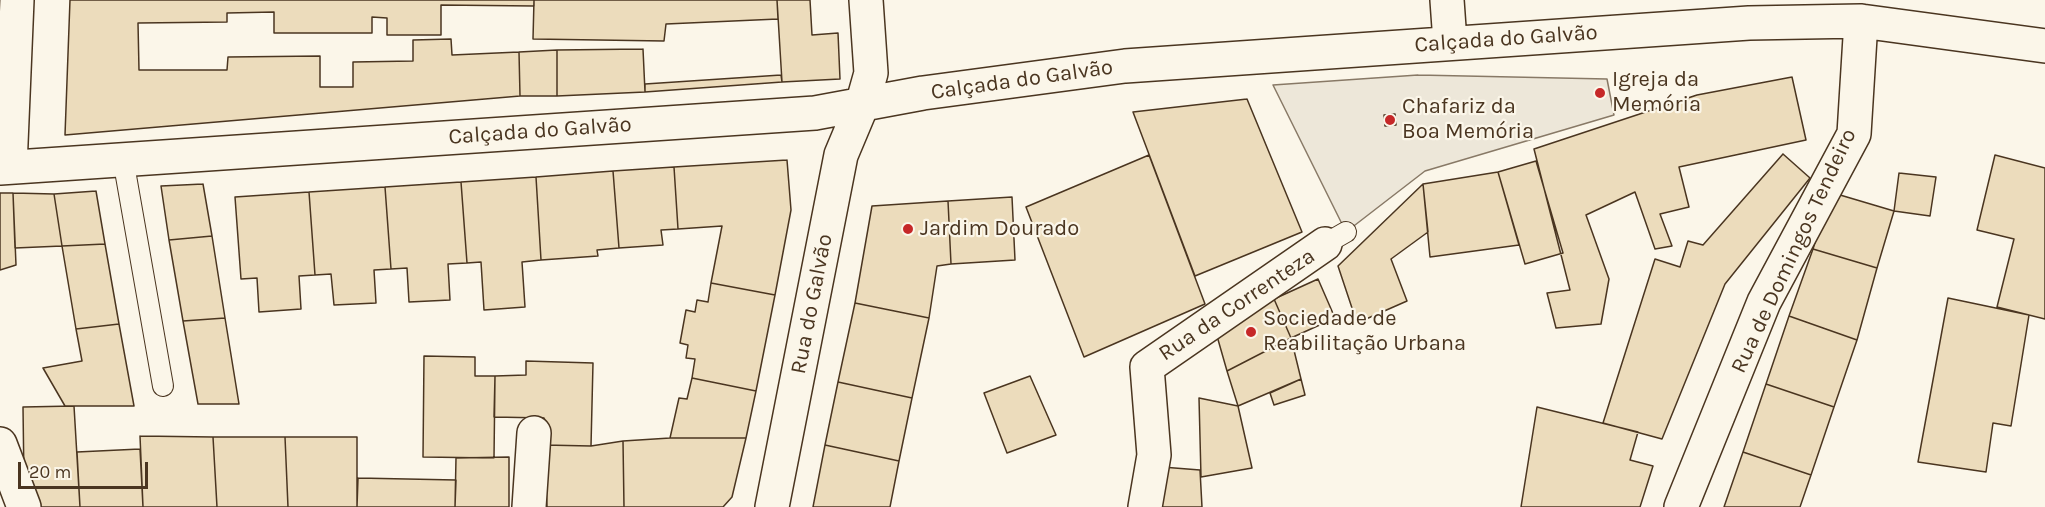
<!DOCTYPE html>
<meta charset="utf-8">
<style>
body{margin:0}
#map{position:relative;width:2045px;height:507px;overflow:hidden;background:#fbf6e9;font-family:Karla,sans-serif}
canvas{display:block}
.scale{position:absolute;left:18px;top:462px;width:130px;height:27px;box-sizing:border-box;border:3px solid #4a3520;border-top:0;padding-left:8px;font-size:18px;line-height:21px;white-space:nowrap;color:#4a3520;-webkit-text-stroke:4px #fbf6e9;paint-order:stroke}
</style>
<div id="map">
<canvas width="2045" height="507"></canvas>
<div class="scale">20 m</div>
</div>
<script>
const ctx = document.querySelector('canvas').getContext('2d');
ctx.lineJoin = 'round';
function fillPath(path, color) { ctx.fillStyle = color; ctx.fill(path, 'evenodd'); }
const shape = rows => new Path2D(rows.map(r => 'M' + r).join(''));
function stroke(path, color, width, dash) { ctx.strokeStyle = color; ctx.lineWidth = width; ctx.lineCap = dash ? 'butt' : 'round'; ctx.setLineDash(dash || []); ctx.stroke(path); }
function label(font, color, halo, rows, align = 'center') {
  ctx.font = font + ' Karla,sans-serif'; ctx.lineWidth = 4.5; ctx.setLineDash([]); ctx.textBaseline = 'middle'; ctx.strokeStyle = halo; ctx.fillStyle = color; for (const [text, x, y, turn = 0] of rows) {
    ctx.save(); ctx.translate(x, y); ctx.rotate((+turn || 0) * Math.PI / 180); ctx.textAlign = isNaN(turn) ? turn : align; if (halo) ctx.strokeText(text, 0, 0); ctx.fillText(text, 0, 0); ctx.restore();
  }
}
const parking = shape([
 [1418,75,1607,79,1614,115,1425,171,1346,232,1273,85,1418,75]
]);
const building = shape([
 [70,0,534,0,534,6,441,5,441,35,387,35,387,18,372,17,372,33,274,33,274,12,227,13,227,22,138,23,139,70,227,70,228,57,320,56,320,87,353,87,353,62,413,61,413,40,451,39,452,55,519,52,520,96,65,135,70,0],
 [534,0,777,0,778,19,666,24,664,41,533,39,534,0],
 [777,0,810,0,812,35,838,33,840,79,782,82,777,0],
 [643,49,645,92,557,96,557,50,643,49],
 [557,50,557,96,520,96,519,52,557,50],
 [781,75,782,82,645,92,645,84,781,75],
 [1792,77,1806,140,1679,167,1689,207,1660,214,1672,246,1655,249,1635,192,1586,215,1609,279,1601,324,1556,328,1547,293,1570,290,1534,149,1697,95,1792,77],
 [1247,99,1302,232,1195,276,1133,112,1247,99],
 [1395,114,1396,125,1385,126,1384,115,1395,114],
 [1783,154,1810,178,1725,284,1662,439,1603,423,1655,259,1680,267,1688,241,1703,245,1783,154],
 [1149,155,1205,304,1084,357,1026,207,1149,155],
 [1995,155,2045,168,2045,319,1997,307,2014,239,1977,230,1995,155],
 [787,160,791,210,775,295,711,283,722,226,678,229,674,167,787,160],
 [1536,161,1563,253,1525,264,1498,172,1536,161],
 [674,167,678,229,661,230,663,245,619,248,613,171,674,167],
 [613,171,619,248,597,250,598,256,541,260,536,177,613,171],
 [1498,172,1519,245,1430,257,1423,184,1498,172],
 [1899,173,1936,177,1930,216,1894,211,1899,173],
 [536,177,541,260,522,262,525,307,484,310,481,262,467,263,461,182,536,177],
 [461,182,467,263,448,264,450,300,409,302,407,268,391,269,385,187,461,182],
 [203,184,212,236,169,240,161,186,203,184],
 [1423,184,1428,232,1391,259,1407,301,1357,323,1338,266,1423,184],
 [385,187,391,269,374,270,376,303,334,305,331,274,315,275,309,192,385,187],
 [96,191,105,244,62,246,54,194,96,191],
 [309,192,315,275,299,276,301,309,259,312,257,278,241,279,235,197,309,192],
 [1830,192,1894,211,1877,268,1813,249,1830,192],
 [0,193,13,193,16,265,0,270,0,193],
 [13,193,54,194,62,246,15,248,13,193],
 [1012,197,1015,260,951,264,948,201,1012,197],
 [948,201,951,264,937,266,929,318,855,303,872,206,948,201],
 [212,236,225,318,183,321,169,240,212,236],
 [105,244,119,324,76,329,62,246,105,244],
 [1813,249,1877,268,1857,340,1789,316,1813,249],
 [1318,279,1335,318,1291,338,1274,299,1318,279],
 [711,283,775,295,756,391,692,378,695,359,686,358,688,345,680,343,686,310,695,312,697,300,708,302,711,283],
 [1948,298,2029,315,2011,426,1993,423,1986,472,1918,462,1948,298],
 [1274,299,1291,338,1227,371,1217,336,1274,299],
 [855,303,929,318,912,398,838,382,855,303],
 [1789,316,1857,340,1834,407,1766,384,1789,316],
 [225,318,239,404,198,404,183,321,225,318],
 [119,324,134,406,65,406,43,368,82,361,76,329,119,324],
 [1291,338,1301,379,1238,406,1227,371,1291,338],
 [424,356,475,357,475,376,495,376,494,458,423,457,424,356],
 [526,361,593,363,591,446,544,445,544,418,494,417,495,376,526,375,526,361],
 [1030,376,1056,435,1007,453,984,393,1030,376],
 [692,378,756,391,746,438,670,438,679,398,687,399,692,378],
 [1301,379,1305,395,1274,405,1270,393,1301,379],
 [838,382,912,398,899,461,825,445,838,382],
 [1766,384,1834,407,1811,475,1743,452,1766,384],
 [1199,398,1238,406,1252,468,1201,477,1199,398],
 [74,406,80,507,37,507,24,482,23,407,74,406],
 [1537,407,1638,432,1630,460,1653,466,1640,507,1521,507,1537,407],
 [140,436,213,437,217,507,143,507,140,436],
 [213,437,285,437,288,507,217,507,213,437],
 [285,437,357,437,357,507,288,507,285,437],
 [670,438,746,438,732,497,723,507,624,507,623,441,670,438],
 [623,441,624,507,547,507,544,445,591,446,623,441],
 [825,445,899,461,890,507,813,507,825,445],
 [140,449,143,507,80,507,77,452,140,449],
 [1743,452,1811,475,1800,507,1724,507,1743,452],
 [509,457,509,507,455,507,456,458,509,457],
 [1162,467,1200,470,1202,507,1159,507,1162,467],
 [358,478,456,480,455,507,357,507,358,478]
]);
const service = shape([
 [123,159,163,386],
 [1325,244,1346,232]
]);
const minor = shape([
 [1447,0,1450,42],
 [10,167,17,0],
 [0,168,815,113,923,93,1125,66,1749,23,1861,21,2045,46],
 [0,444,24,507],
 [529,507,534,433],
 [772,507,841,155,862,105,871,73,866,0],
 [1145,507,1154,455,1147,367,1325,244],
 [1681,507,1764,302,1854,134,1861,21]
]);
const markers = [
 [1600,93,6,"#c62828"],
 [1390,120,6,"#c62828"],
 [908,229,6,"#c62828"],
 [1251,332,6,"#c62828"]
];
const streetNames = [
 ["Calçada do Galvão",1506,39,-4],
 ["Calçada do Galvão",1022,80,-8],
 ["Calçada do Galvão",540,131,-4],
 ["Rua de Domingos Tendeiro",1794,251,-65],
 ["Rua do Galvão",812,304,-79],
 ["Rua da Correnteza",1237,305,-34]
];
const poiNames = [
 ["Igreja da",1612,80],
 ["Memória",1612,105],
 ["Chafariz da",1402,107],
 ["Boa Memória",1402,132],
 ["Jardim Dourado",920,229],
 ["Sociedade de",1263,319],
 ["Reabilitação Urbana",1263,344]
];
fillPath(parking, '#ede7d9');
stroke(parking, '#887966', 1.5);
fillPath(building, '#ecdcbc');
stroke(building, '#4a3520', 1.5);
stroke(service, '#4a3520', 22);
stroke(minor, '#4a3520', 36);
stroke(service, '#fbf6e9', 20);
stroke(minor, '#fbf6e9', 33);
for (const [x, y, r, color] of markers) { const dot = new Path2D(); dot.arc(x, y, r, 0, 2 * Math.PI); ctx.fillStyle = color; ctx.fill(dot); stroke(dot, '#fbf6e9', 2); }
label('22px', '#4a3520', '#fbf6e9', streetNames);
label('22px', '#4a3520', '#fbf6e9', poiNames, 'left');
</script>
